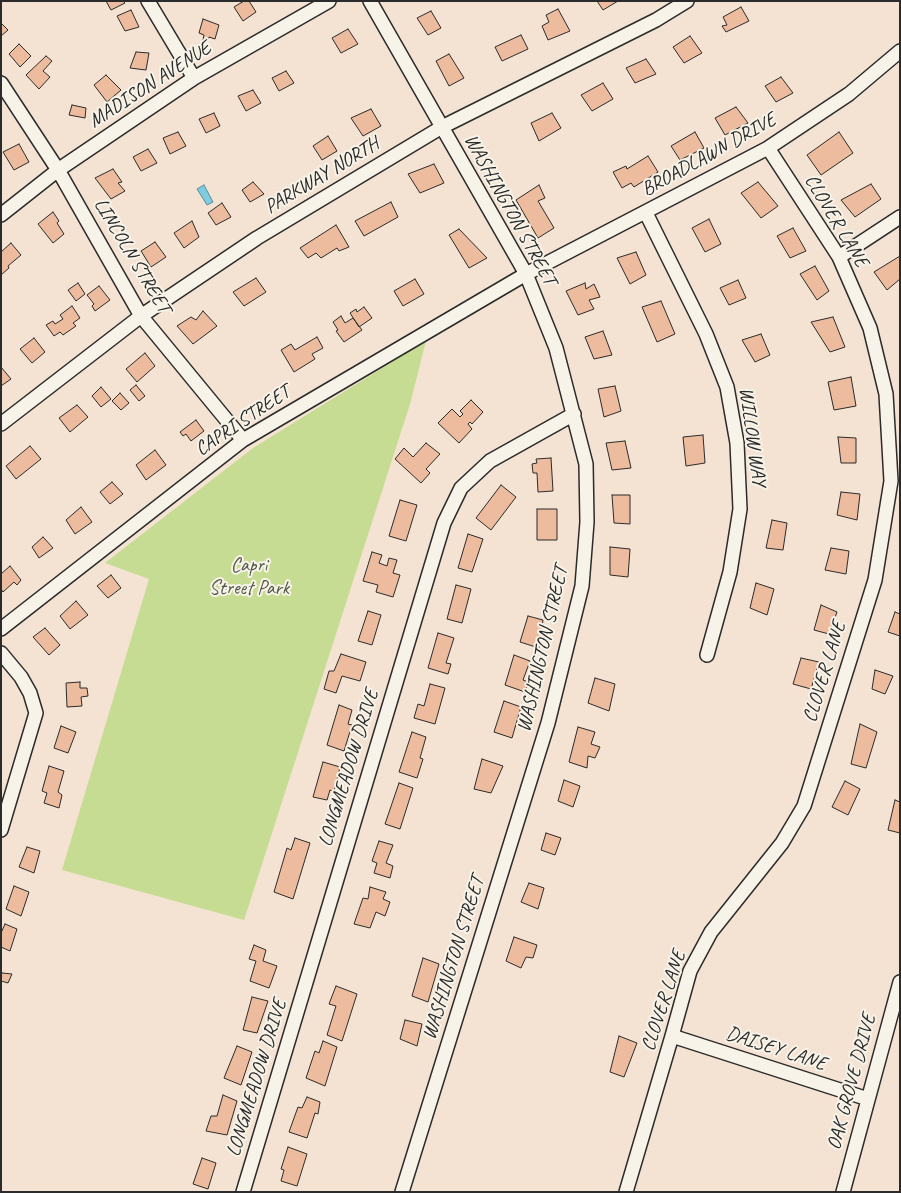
<!DOCTYPE html>
<style>
body{margin:0}
#map{position:relative;width:901px;height:1193px;overflow:hidden;background:#f4e2d2;font-family:Caveat,sans-serif}
canvas{display:block}
.frame{position:absolute;inset:0;border:2px solid #2b2b2b;pointer-events:none}
</style>
<div id="map">
<canvas width="901" height="1193"></canvas>
<div class="frame"></div>
</div>
<script>
const ctx = document.querySelector('canvas').getContext('2d');
ctx.lineJoin = 'round';
function fillPath(path, color) { ctx.fillStyle = color; ctx.fill(path, 'evenodd'); }
const shape = rows => new Path2D(rows.map(r => 'M' + r).join(''));
function stroke(path, color, width, dash) { ctx.strokeStyle = color; ctx.lineWidth = width; ctx.lineCap = dash ? 'butt' : 'round'; ctx.setLineDash(dash || []); ctx.stroke(path); }
function label(font, color, halo, rows, align = 'center') {
  ctx.font = font + ' Caveat,sans-serif'; ctx.lineWidth = 4; ctx.setLineDash([]); ctx.textBaseline = 'middle'; ctx.strokeStyle = halo; ctx.fillStyle = color; for (const [text, x, y, turn = 0] of rows) {
    ctx.save(); ctx.translate(x, y); ctx.rotate((+turn || 0) * Math.PI / 180); ctx.textAlign = isNaN(turn) ? turn : align; if (halo) ctx.strokeText(text, 0, 0); ctx.fillText(text, 0, 0); ctx.restore();
  }
}
const green = shape([
 [426,341,410,404,244,920,62,870,149,579,105,563,253,448]
]);
const water = shape([
 [204,185,213,202,207,205,197,189,204,185]
]);
const building = shape([
 [106,1,123,1,125,3,111,10,106,1],
 [244,1,249,1,256,12,243,21,234,7,244,1],
 [597,1,618,1,603,10,597,1],
 [741,7,749,21,726,32,722,26,727,25,723,17,741,7],
 [558,9,570,31,548,40,542,26,549,22,546,15,558,9],
 [131,10,139,27,125,31,117,16,131,10],
 [431,11,441,28,428,35,417,18,431,11],
 [203,19,219,25,215,39,209,37,207,42,203,40,204,35,199,33,203,19],
 [1,23,8,30,1,36,1,23],
 [348,29,358,44,341,53,332,38,348,29],
 [521,35,528,49,502,61,495,47,521,35],
 [690,36,702,53,684,63,673,47,690,36],
 [19,44,31,56,20,67,9,54,19,44],
 [136,52,149,53,146,70,130,68,136,52],
 [449,54,464,78,449,86,436,61,449,54],
 [46,56,52,61,43,71,50,77,39,89,26,75,46,56],
 [646,59,656,74,635,83,626,68,646,59],
 [286,71,294,83,279,91,272,78,286,71],
 [106,75,121,90,107,102,94,85,106,75],
 [781,77,793,93,776,102,765,86,781,77],
 [603,83,613,99,592,111,581,95,603,83],
 [253,90,261,103,246,111,238,96,253,90],
 [72,105,86,108,85,118,69,115,72,105],
 [736,107,748,123,725,135,715,118,736,107],
 [371,109,381,126,363,136,351,118,371,109],
 [214,113,220,126,206,133,199,119,214,113],
 [552,113,561,128,539,141,531,123,552,113],
 [178,132,186,146,170,154,163,138,178,132],
 [695,132,704,148,680,160,671,146,695,132],
 [839,132,853,153,821,175,807,155,839,132],
 [328,136,337,151,322,160,313,146,328,136],
 [19,144,29,162,14,170,3,152,19,144],
 [148,149,157,163,141,171,133,157,148,149],
 [648,156,658,172,634,187,631,183,622,188,613,172,626,166,627,169,648,156],
 [434,164,444,183,420,193,408,174,434,164],
 [113,169,122,182,118,183,125,191,111,199,95,178,113,169],
 [253,182,264,194,250,202,242,190,253,182],
 [758,182,778,206,761,218,741,193,758,182],
 [871,184,881,199,855,217,841,200,871,184],
 [539,185,545,198,538,201,554,228,538,238,516,200,539,185],
 [391,202,398,217,364,236,355,221,391,202],
 [222,203,231,217,216,225,208,213,222,203],
 [53,212,59,221,57,223,64,234,53,243,38,224,53,212],
 [709,219,721,244,705,252,692,228,709,219],
 [192,221,199,237,184,248,174,233,192,221],
 [336,225,349,247,339,251,337,248,321,258,316,253,308,258,300,248,336,225],
 [793,228,806,251,790,258,777,236,793,228],
 [459,229,487,258,469,268,449,235,459,229],
 [155,242,166,257,151,267,141,251,155,242],
 [11,243,21,255,8,266,9,268,1,275,1,252,11,243],
 [636,252,646,275,630,284,617,258,636,252],
 [900,256,900,279,887,290,874,272,900,256],
 [815,266,829,291,817,300,800,274,815,266],
 [256,278,266,292,244,306,233,292,256,278],
 [415,279,424,294,403,306,394,291,415,279],
 [738,280,746,298,729,305,720,288,738,280],
 [78,283,85,294,76,301,68,290,78,283],
 [585,283,586,289,594,284,600,297,589,300,594,309,578,315,566,291,585,283],
 [99,286,110,300,95,311,92,306,94,304,87,295,99,286],
 [661,301,675,334,657,342,642,307,661,301],
 [72,306,80,318,73,323,76,326,63,335,60,332,54,336,46,325,53,321,55,324,63,319,60,315,72,306],
 [364,307,372,318,359,327,350,313,356,309,357,312,364,307],
 [203,311,217,326,193,344,177,326,191,317,196,320,203,311],
 [341,316,345,323,353,318,362,330,344,342,336,331,338,330,333,322,341,316],
 [833,317,845,347,830,352,811,322,833,317],
 [603,331,612,355,594,359,585,337,603,331],
 [761,334,770,355,755,362,742,340,761,334],
 [317,337,323,348,312,354,315,359,294,372,281,350,291,344,295,350,317,337],
 [34,338,45,352,32,363,20,349,34,338],
 [145,353,155,366,137,382,126,369,145,353],
 [1,367,11,379,1,386,1,367],
 [851,377,856,406,834,410,828,382,851,377],
 [136,385,145,396,139,401,130,390,136,385],
 [615,386,621,411,604,417,598,389,615,386],
 [101,387,111,399,101,407,92,396,101,387],
 [120,393,129,403,121,410,112,401,120,393],
 [471,400,483,412,472,424,470,422,468,424,472,429,459,443,438,423,452,409,460,417,463,414,460,411,471,400],
 [77,405,88,417,70,432,59,418,77,405],
 [196,420,204,431,191,441,186,434,183,436,180,432,196,420],
 [703,435,705,463,686,466,683,437,703,435],
 [838,437,856,438,856,463,841,463,838,437],
 [625,441,631,468,612,470,606,443,625,441],
 [426,443,440,454,426,469,430,473,421,483,395,459,404,448,413,457,426,443],
 [30,446,41,459,16,479,6,466,30,446],
 [155,450,166,465,146,480,136,465,155,450],
 [551,458,553,491,538,492,537,473,533,473,532,464,537,463,536,459,551,458],
 [112,482,123,494,110,504,100,492,112,482],
 [501,485,516,497,491,530,476,518,501,485],
 [841,492,860,494,857,520,837,515,841,492],
 [612,495,630,495,630,524,614,523,612,495],
 [400,500,417,505,406,541,389,536,400,500],
 [81,507,92,522,75,534,66,520,81,507],
 [537,509,557,509,557,540,537,540,537,509],
 [772,520,787,523,783,550,766,548,772,520],
 [468,534,483,539,472,572,458,568,468,534],
 [43,537,53,548,39,558,32,547,43,537],
 [610,547,630,549,628,577,610,575,610,547],
 [831,548,849,551,846,574,825,570,831,548],
 [372,552,382,555,379,563,387,566,389,558,397,560,393,573,400,575,393,597,376,592,378,585,363,581,372,552],
 [10,566,21,580,17,585,14,582,3,592,1,589,1,574,10,566],
 [111,575,121,588,108,598,97,586,111,575],
 [756,583,774,589,767,615,750,608,756,583],
 [456,585,471,589,462,623,447,619,456,585],
 [76,601,88,615,70,629,60,616,76,601],
 [821,605,837,612,829,634,814,630,821,605],
 [368,611,381,615,372,645,358,641,368,611],
 [895,612,900,614,900,636,888,632,895,612],
 [528,616,543,620,539,648,520,642,528,616],
 [45,628,60,645,49,655,33,637,45,628],
 [438,633,454,638,446,663,451,664,448,674,428,668,438,633],
 [341,654,366,662,360,681,342,676,336,693,324,689,329,671,334,671,341,654],
 [514,655,530,661,523,680,528,682,525,692,505,685,514,655],
 [801,658,819,662,811,689,793,684,801,658],
 [875,670,893,676,885,694,872,689,875,670],
 [595,678,615,684,609,711,588,703,595,678],
 [80,682,80,688,87,688,88,696,81,697,82,706,67,707,66,683,80,682],
 [430,684,445,688,435,724,414,718,418,704,424,706,430,684],
 [504,701,521,707,512,738,494,732,504,701],
 [339,705,352,710,348,724,352,725,344,751,327,745,339,705],
 [860,724,877,732,866,768,851,764,860,724],
 [61,726,76,732,68,753,54,748,61,726],
 [578,727,595,732,591,744,600,747,595,758,588,756,587,768,569,762,578,727],
 [412,732,426,737,420,758,423,759,417,778,399,772,412,732],
 [482,759,503,766,491,793,474,789,482,759],
 [323,762,340,767,334,792,330,790,327,800,313,797,323,762],
 [49,766,64,771,58,792,62,795,59,808,44,803,47,793,42,791,49,766],
 [564,780,580,786,573,807,558,801,564,780],
 [845,781,860,789,848,815,832,807,845,781],
 [399,783,413,788,400,829,385,824,399,783],
 [895,800,900,802,900,833,888,830,895,800],
 [546,833,561,838,555,855,541,850,546,833],
 [295,838,310,843,293,899,274,892,287,848,291,850,295,838],
 [379,841,393,845,386,863,393,866,390,878,374,873,377,863,372,861,379,841],
 [27,847,40,851,34,873,19,867,27,847],
 [529,883,544,888,538,909,521,902,529,883],
 [14,886,29,892,21,916,6,909,14,886],
 [370,887,386,892,383,899,390,902,385,916,376,912,370,928,354,924,363,898,368,899,370,887],
 [5,924,17,929,10,951,1,947,1,933,5,924],
 [514,937,537,945,533,958,526,957,521,968,506,961,514,937],
 [254,945,266,950,263,961,277,966,269,988,250,981,256,961,249,959,254,945],
 [423,958,439,964,428,1002,412,996,423,958],
 [1,970,2,973,12,974,8,983,1,981,1,970],
 [336,986,357,994,342,1041,327,1035,336,1006,329,1004,336,986],
 [252,997,268,1001,257,1033,243,1030,252,997],
 [405,1020,422,1024,417,1046,400,1039,405,1020],
 [619,1036,637,1043,624,1077,610,1072,619,1036],
 [323,1041,337,1047,325,1086,306,1078,315,1051,319,1053,323,1041],
 [237,1046,252,1052,241,1085,224,1078,237,1046],
 [223,1095,237,1101,227,1135,206,1131,211,1116,217,1116,223,1095],
 [307,1097,320,1102,318,1114,315,1113,307,1138,289,1132,298,1107,302,1108,307,1097],
 [288,1147,307,1154,297,1186,281,1181,284,1170,281,1169,288,1147],
 [202,1158,216,1163,208,1189,193,1184,202,1158]
]);
const minor = shape([
 [148,1,194,78],
 [370,1,526,274,556,348,586,464,587,522,582,586,548,723,402,1192],
 [1,83,58,170,141,316,243,440],
 [646,213,706,334,727,387,737,443,740,509,730,572,707,655],
 [1,215,58,170,194,78,329,1],
 [839,257,900,217],
 [1,424,141,316,257,238,442,127,656,20,687,1],
 [1,629,243,440,526,274,768,148,849,94,900,51],
 [1,653,21,677,30,693,36,713,1,830],
 [672,1036,868,1099],
 [243,1192,444,523,461,488,490,461,574,414],
 [626,1192,672,1036,690,971,711,932,782,843,804,806,875,580,891,481,886,394,870,328,839,257,768,148],
 [843,1192,900,982]
]);
const streetNames = [
 ["MADISON AVENUE",150,85,-33],
 ["BROADLAWN DRIVE",709,155,-29],
 ["PARKWAY NORTH",322,176,-31],
 ["WASHINGTON STREET",510,210,61],
 ["CLOVER LANE",836,221,59],
 ["LINCOLN STREET",132,256,59],
 ["CAPRI STREET",243,421,-34],
 ["WILLOW WAY",752,437,82],
 ["WASHINGTON STREET",543,649,-77],
 ["CLOVER LANE",825,672,-73],
 ["LONGMEADOW DRIVE",349,768,-73],
 ["WASHINGTON STREET",454,958,-73],
 ["CLOVER LANE",664,1001,-72],
 ["DAISEY LANE",776,1049,18],
 ["LONGMEADOW DRIVE",257,1078,-73],
 ["OAK GROVE DRIVE",852,1082,-75]
];
const parkNames = [
 ["Capri",249,566],
 ["Street Park",249,589]
];
fillPath(green, '#c6dc92');
fillPath(water, '#7fcbdf');
stroke(water, '#5d8b97', 1);
fillPath(building, '#edbc9e');
stroke(building, '#2b2b2b', 1);
stroke(minor, '#2b2b2b', 16);
stroke(minor, '#f7f3e8', 13);
label('20px', '#2b2b2b', '#f7f3e8', streetNames);
label('20px', '#525745', '#f7f3e8', parkNames);
</script>
